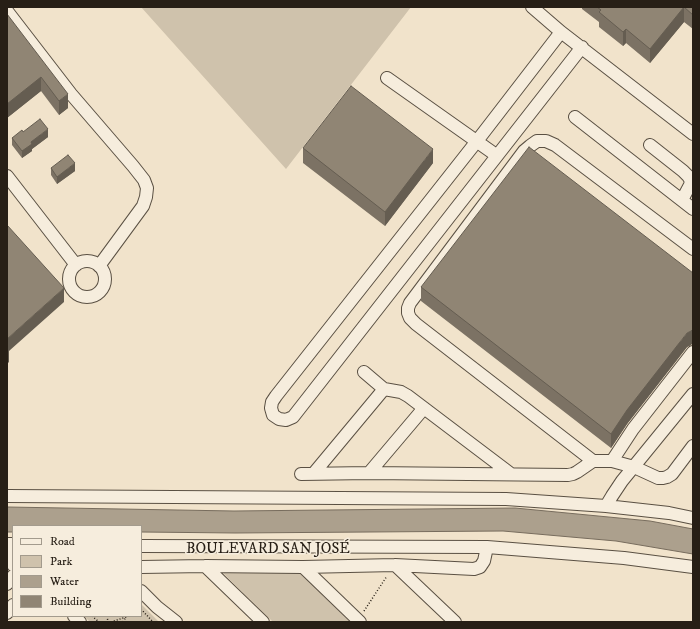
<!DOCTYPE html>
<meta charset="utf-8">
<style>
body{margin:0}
#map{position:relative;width:700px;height:629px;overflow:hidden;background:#f1e3cb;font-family:"IM FELL DW Pica",serif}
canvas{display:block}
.frame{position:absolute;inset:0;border:8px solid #271f16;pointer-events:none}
.legend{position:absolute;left:12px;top:525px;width:130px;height:92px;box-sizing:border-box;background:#f6eddd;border:1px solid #a39b8d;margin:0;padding:5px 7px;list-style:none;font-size:12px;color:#271f16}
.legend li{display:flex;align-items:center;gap:8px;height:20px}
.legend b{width:20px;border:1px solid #a39b8d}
</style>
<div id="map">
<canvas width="700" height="629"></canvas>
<div class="frame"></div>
<ul class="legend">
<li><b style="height:5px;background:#f6eddd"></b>Road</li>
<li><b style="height:11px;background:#cfc2ac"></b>Park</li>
<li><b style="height:11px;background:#aca08d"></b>Water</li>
<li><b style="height:11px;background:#908574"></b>Building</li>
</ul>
</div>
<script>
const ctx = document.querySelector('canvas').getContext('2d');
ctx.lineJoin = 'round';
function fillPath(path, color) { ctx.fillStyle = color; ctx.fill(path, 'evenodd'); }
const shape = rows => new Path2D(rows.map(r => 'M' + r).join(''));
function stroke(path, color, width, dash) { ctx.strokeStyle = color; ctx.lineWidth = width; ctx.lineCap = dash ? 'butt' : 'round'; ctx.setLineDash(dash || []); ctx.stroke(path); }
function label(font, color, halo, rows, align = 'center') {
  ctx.font = font + ' "IM FELL DW Pica",serif'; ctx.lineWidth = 3; ctx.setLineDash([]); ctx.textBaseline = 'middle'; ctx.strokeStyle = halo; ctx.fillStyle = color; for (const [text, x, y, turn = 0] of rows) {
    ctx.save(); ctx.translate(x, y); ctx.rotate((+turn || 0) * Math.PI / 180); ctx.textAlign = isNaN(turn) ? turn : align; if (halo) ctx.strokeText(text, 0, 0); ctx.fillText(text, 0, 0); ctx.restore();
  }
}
const green = shape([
 [141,7,411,7,286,169],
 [299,571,350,622,273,622,223,573],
 [141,604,159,622,90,622,84,616,141,616]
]);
const water = shape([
 [7,507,234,511,515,508,650,521,693,529,693,554,616,541,503,531,235,533,141,532,141,526,13,526,13,532,7,532,7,507]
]);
const path = shape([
 [141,609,153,622],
 [364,611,387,576],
 [92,616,99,622],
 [107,616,108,622],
 [111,622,129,616],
 [123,622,126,617,125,616]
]);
const minor = shape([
 [532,7,561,32,693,134],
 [7,11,71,94,133,166,144,180,147,188,146,197,143,206,99,266],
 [561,32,477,141,276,396,272,402,271,408,273,415,279,419,286,420,293,417,582,47],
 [387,78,496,155],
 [575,117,693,209],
 [650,145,683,171,688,176,691,181,690,185,682,200],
 [7,176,76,265],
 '69 279a18 18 0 1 1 36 0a18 18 0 1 1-36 0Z',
 [364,372,384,389,401,392,408,396,511,474],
 [593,461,416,324,410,318,408,313,408,308,410,303,524,151,530,146,537,141,546,141,555,145,693,249],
 [612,461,633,429,693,352],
 [314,473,384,389],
 [369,473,424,408],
 [301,474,369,473,568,475,573,474,577,472,593,461,612,461,634,467,658,478,663,478,667,477,672,474,693,446],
 [7,496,506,499,606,506,669,513,693,518],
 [606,506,612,496,622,481,693,394],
 [7,544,13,544],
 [141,546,487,547,624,558,693,567],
 [7,552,13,565],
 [395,565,455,622],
 [205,566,263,622],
 [141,567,205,566,303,567,395,565,474,569,480,567,484,561,487,547],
 [303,567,360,622],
 [7,584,13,576],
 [141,591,157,607,176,622],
 [7,613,13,605],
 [74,616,80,622]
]);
const wall = shape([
 [582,7,693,7,693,29,684,22,650,63,626,43,623,46,599,27,599,22,582,9],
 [7,14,68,108,59,115,41,91,7,118],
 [23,132,48,137,32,149,32,151,22,158,12,145,12,138],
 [303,148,433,163,385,226,303,163],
 [51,168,75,171,57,184,51,175],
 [421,287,691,345,687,347,627,424,611,448,421,301]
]);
const shadedWall = shape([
 [684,7,684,22,650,63,650,49],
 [626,29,626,43,623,46,623,32],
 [41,77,41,91,7,118,7,104],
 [68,94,68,108,59,115,59,101],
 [48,129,48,137,32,149,32,151,22,158,22,151,31,142],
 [433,149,433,163,385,226,385,212],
 [75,163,75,171,57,184,57,177],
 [64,288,64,302,9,351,9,362,7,364,7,339],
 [693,329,693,343,691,345,687,347,627,424,611,448,611,434,627,410,687,333]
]);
const building = shape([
 [597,7,693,7,693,15,684,7,650,49,626,29,623,32,599,12,601,10,597,7],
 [7,14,68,94,59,101,41,77,7,104,7,14],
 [351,86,433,149,385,212,303,148,351,86],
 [40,119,48,129,31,142,32,144,22,151,12,138,22,130,23,132,40,119],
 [529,147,693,273,693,329,691,331,687,333,627,410,611,434,421,287,529,147],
 [68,155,75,163,57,177,51,168,68,155],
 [7,225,64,288,7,339,7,225],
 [7,346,9,348,7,350,7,346]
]);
const streetNames = [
 ["BOULEVARD SAN JOSÉ",268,550]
];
fillPath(green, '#cfc2ac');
fillPath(water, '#aca08d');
stroke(water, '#776c5d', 1);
stroke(minor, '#5a5043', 14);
stroke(path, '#271f16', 1.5, [1, 2]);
stroke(minor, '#f6eddd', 12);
fillPath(wall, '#7c7264');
fillPath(shadedWall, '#655d51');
fillPath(building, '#908574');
stroke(building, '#655d51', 1);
label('15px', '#271f16', '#f6eddd', streetNames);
</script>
